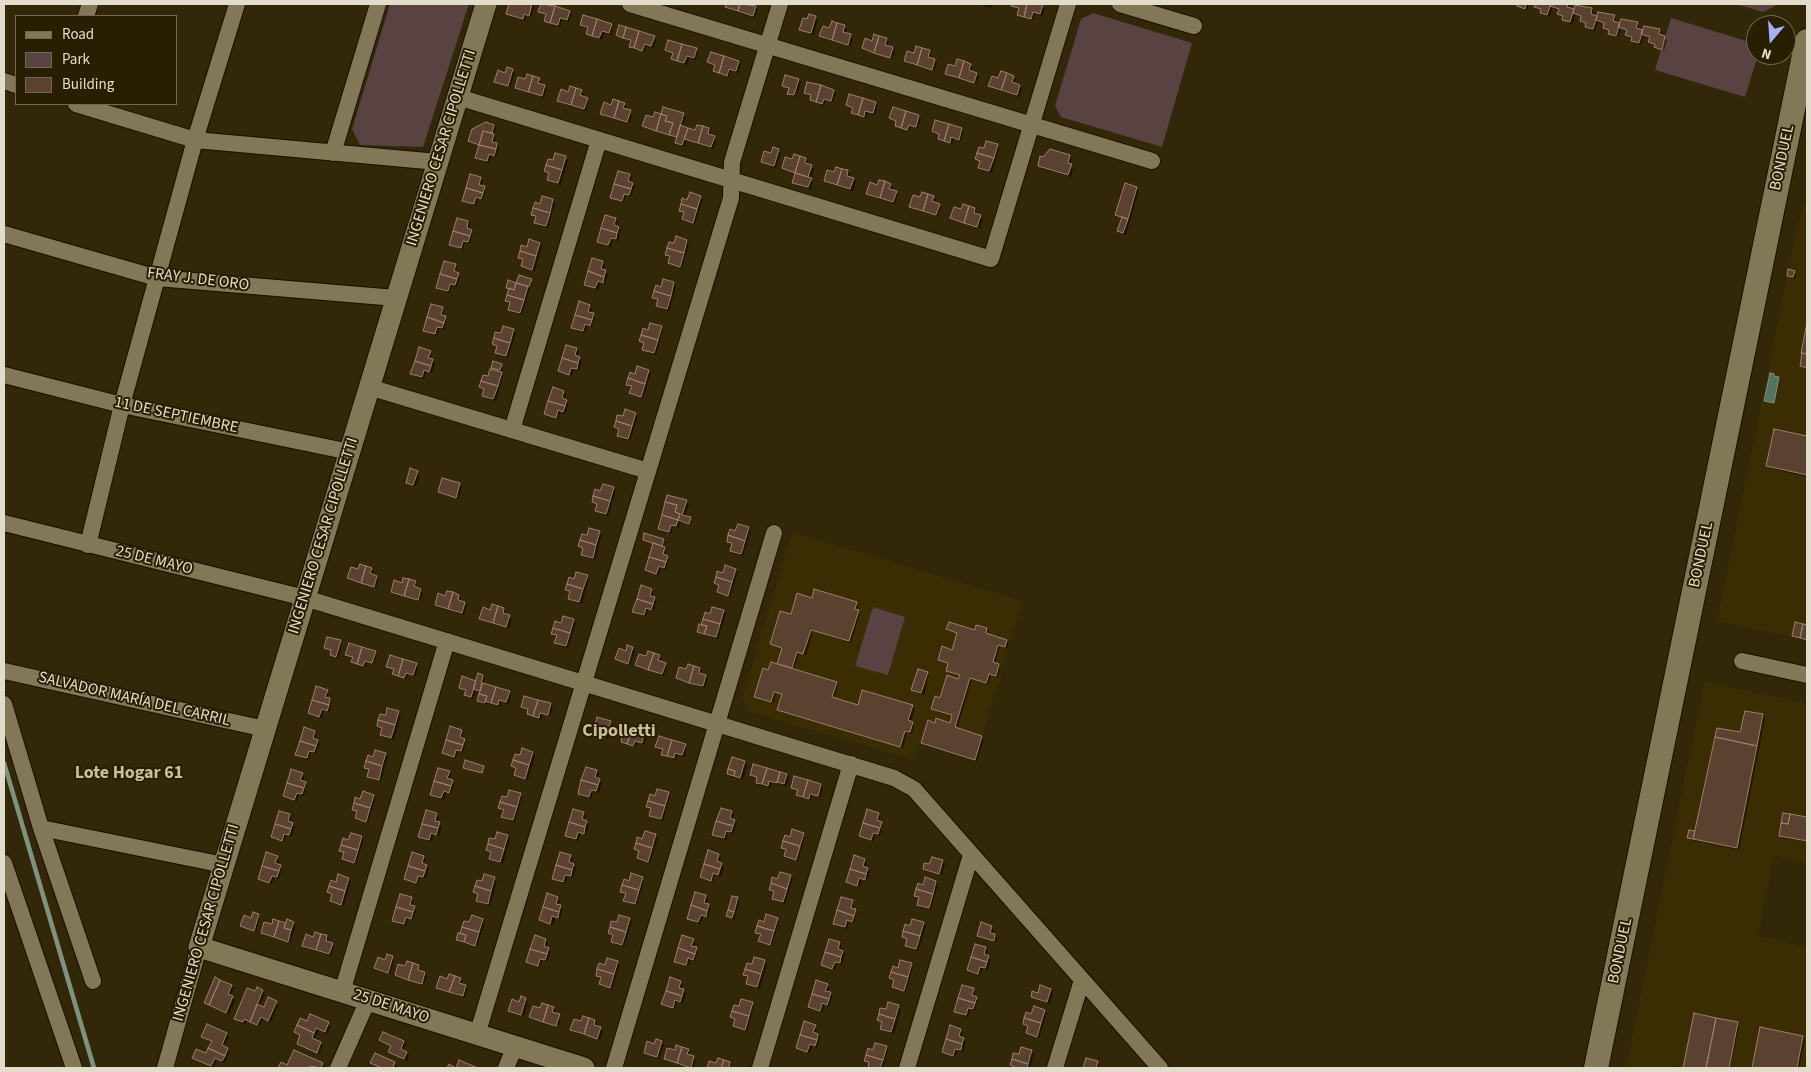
<!DOCTYPE html>
<meta charset="utf-8">
<style>
body{margin:0}
#map{position:relative;width:1811px;height:1072px;overflow:hidden;background:#322708;font-family:"Source Sans 3",sans-serif}
canvas{display:block}
.frame{position:absolute;inset:0;border:5px solid #e2dcca;pointer-events:none}
.legend{position:absolute;left:15px;top:15px;width:162px;height:90px;box-sizing:border-box;background:#281e01;border:1px solid #726a51;margin:0;padding:6px 9px;list-style:none;font-size:15px;color:#e2dcca}
.legend li{display:flex;align-items:center;gap:10px;height:25px}
.legend b{width:25px;border:1px solid #726a51}
.north{position:absolute;left:1746px;top:15px;width:50px;height:50px;box-sizing:border-box;background:#281e01;border:1px solid #726a51;border-radius:50%;rotate:198deg;font-size:14px;font-weight:700;line-height:20px;text-align:center;color:#e2dcca}
.north::after{content:'';display:block;margin:auto;width:18px;height:22px;background:#a6b1fc;clip-path:polygon(50% 0,100% 100%,50% 72%,0 100%)}
</style>
<div id="map">
<canvas width="1811" height="1072"></canvas>
<div class="frame"></div>
<ul class="legend">
<li><b style="height:6px;background:#827757"></b>Road</li>
<li><b style="height:14px;background:#584342"></b>Park</li>
<li><b style="height:14px;background:#5b412f"></b>Building</li>
</ul>
<div class="north">N</div>
</div>
<script>
const ctx = document.querySelector('canvas').getContext('2d');
ctx.lineJoin = 'round';
function fillPath(path, color) { ctx.fillStyle = color; ctx.fill(path, 'evenodd'); }
const shape = rows => new Path2D(rows.map(r => 'M' + r).join(''));
function stroke(path, color, width, dash) { ctx.strokeStyle = color; ctx.lineWidth = width; ctx.lineCap = dash ? 'butt' : 'round'; ctx.setLineDash(dash || []); ctx.stroke(path); }
function label(font, color, halo, rows, align = 'center') {
  ctx.font = font + ' "Source Sans 3",sans-serif'; ctx.lineWidth = 4; ctx.setLineDash([]); ctx.textBaseline = 'middle'; ctx.strokeStyle = halo; ctx.fillStyle = color; for (const [text, x, y, turn = 0] of rows) {
    ctx.save(); ctx.translate(x, y); ctx.rotate((+turn || 0) * Math.PI / 180); ctx.textAlign = isNaN(turn) ? turn : align; if (halo) ctx.strokeText(text, 0, 0); ctx.fillText(text, 0, 0); ctx.restore();
  }
}
const built = shape([
 [1805,202,1807,202,1807,640,1717,621,1797,228],
 [792,532,1023,601,975,760,919,742,914,760,748,711,742,699],
 [1704,682,1807,703,1807,863,1774,856,1758,936,1807,947,1807,1068,1626,1068]
]);
const green = shape([
 [390,4,469,4,423,147,360,145,352,129],
 [1736,4,1776,4,1775,6,1763,12],
 [1093,13,1192,43,1162,147,1061,117,1055,106,1081,19],
 [1671,18,1753,43,1756,49,1756,55,1758,55,1745,97,1655,70],
 [873,607,905,617,888,675,855,666]
]);
const water = shape([
 [1770,373,1774,374,1774,376,1779,377,1774,403,1764,401,1770,373]
]);
const shadow = shape([
 [510,4,535,4,531,17,527,16,525,21,510,16,507,14],
 [542,4,569,12,572,14,569,22,562,20,560,27,548,23,546,21,547,16,540,12],
 [727,4,751,4,751,5,758,9,755,18,728,9,726,7],
 [978,4,992,4,991,8],
 [1013,4,1038,4,1045,8,1042,16,1035,14,1033,20,1021,17,1019,14,1020,9,1015,8],
 [1519,4,1529,4,1527,10,1521,8,1518,6],
 [1537,4,1569,4,1570,9,1575,11,1592,9,1594,12,1593,16,1598,18,1614,16,1616,19,1615,23,1637,23,1639,26,1638,30,1643,31,1653,28,1660,30,1662,32,1661,36,1667,40,1664,51,1655,47,1656,45,1650,41,1651,38,1644,35,1641,45,1635,43,1632,40,1633,38,1627,35,1628,31,1621,29,1618,37,1612,36,1609,33,1610,31,1604,28,1605,24,1598,22,1595,31,1589,29,1587,26,1587,24,1581,21,1582,17,1575,15,1573,24,1566,22,1564,19,1564,17,1558,14,1560,10,1552,8,1550,17,1543,15,1541,13,1542,10,1536,7],
 [815,17,818,20,813,35,801,29,808,21],
 [581,25,611,25,613,27,611,35,604,33,602,40,590,36,587,34,589,29],
 [844,27,847,29,845,34,853,38,850,46,823,38,821,35],
 [617,35,654,37,656,39,654,48,647,45,645,52,633,49,630,46,632,41],
 [875,35,889,42,887,47,895,51,892,59,865,50,863,48,873,42],
 [696,49,698,52,696,60,689,58,687,65,675,61,672,59,674,54,666,50],
 [929,51,931,54,930,59,937,63,934,71,907,63,905,60,914,54],
 [709,62,738,62,741,64,738,73,731,70,729,77,717,73,715,71,716,66],
 [970,65,973,67,971,72,979,76,976,84,949,76,947,73,956,68],
 [512,70,515,73,510,87,496,81],
 [1001,73,1016,79,1014,84,1022,88,1019,97,992,88,990,86,999,80],
 [539,79,541,81,540,85,547,88,544,98,518,90,516,88,526,80],
 [798,80,801,82,796,97,791,96,789,93,790,90,783,86],
 [570,88,582,91,584,94,583,96,589,101,586,111,561,103,559,100,569,93],
 [834,91,836,93,833,102,826,100,824,106,813,102,811,100,812,96,805,93],
 [875,103,878,106,875,115,868,113,866,118,855,115,853,112,854,109,847,105],
 [624,104,627,107,626,110,632,114,630,123,604,116,602,113,612,106],
 [893,109,919,117,921,119,918,128,911,126,909,131,898,128,896,125,897,122,890,118],
 [683,114,686,117,682,127,696,131,708,130,711,132,710,136,716,139,714,149,687,140,685,147,678,145,676,143,678,138,646,128,644,126,662,115],
 [936,122,962,129,964,132,961,141,954,139,952,144,941,141,939,138,940,135,945,137,945,134,933,131],
 [494,126,496,128,494,135,496,138,494,144,499,147,496,157,491,156,489,163,476,158,480,146,470,141,473,130],
 [997,146,999,148,992,173,982,170,979,167,981,162,977,159],
 [778,150,781,153,776,168,762,162],
 [556,155,568,160,561,185,551,182,548,180,550,174,545,171,553,162],
 [1069,156,1072,159,1070,165,1073,168,1071,177,1041,168,1039,166],
 [806,159,808,161,807,165,814,169,811,178,813,181,811,189,796,185,793,182,796,174,783,168,793,161],
 [848,171,850,174,849,178,856,181,853,191,827,183,825,181,835,173],
 [629,175,632,177,630,183,635,186,631,197,626,195,624,202,614,200,612,197],
 [471,176,481,179,483,181,481,187,486,190,483,200,478,199,476,206,464,201],
 [890,185,893,187,892,191,898,194,895,204,870,196,868,194,878,186],
 [1137,188,1139,190,1126,235,1119,231,1123,218,1117,215],
 [700,197,703,199,695,224,685,221,683,219,685,213,680,210,688,201],
 [933,197,936,200,935,203,941,207,938,216,913,209,911,206,921,199],
 [543,198,555,203,548,228,538,225,536,223,537,217,533,214,541,205],
 [975,209,977,212,976,215,983,219,980,228,954,220,952,218,962,211],
 [458,219,468,222,470,224,469,230,473,233,470,244,465,242,463,250,451,244],
 [615,219,618,222,616,227,621,230,618,241,613,239,611,247,601,244,598,242],
 [687,241,689,243,682,268,672,265,670,263,671,257,666,254,675,245],
 [540,244,542,246,535,271,525,268,522,266,527,248],
 [593,260,603,262,605,265,603,271,608,274,605,284,600,283,598,290,585,285],
 [455,265,457,268,456,273,460,276,457,287,452,285,450,293,440,290,438,287],
 [1794,272,1796,274,1795,279,1788,275],
 [531,280,533,282,531,288,530,288,522,315,512,312,510,309,511,304,506,301,510,290,507,287],
 [664,281,674,283,676,286,669,311,659,308,657,306,658,300,654,297,662,288],
 [590,306,592,308,590,314,595,317,592,327,587,326,585,333,575,330,573,328],
 [442,308,444,311,443,317,447,320,444,330,439,329,437,336,427,333,425,330],
 [661,327,663,330,656,355,646,352,644,349,645,344,641,341,649,332],
 [513,331,516,333,508,358,499,355,496,353,498,347,493,344,501,335],
 [1807,331,1807,369,1801,366],
 [567,346,577,349,579,351,577,357,582,360,579,371,574,369,572,376,559,371],
 [430,352,432,354,430,360,435,363,432,373,426,372,424,379,414,376,412,373],
 [501,365,503,367,501,374,503,376,496,401,486,398,483,395,485,390,480,387,497,372,492,367],
 [648,371,651,373,643,398,633,395,631,393,633,387,628,384,636,375],
 [564,392,566,394,564,400,569,403,565,414,560,412,558,419,548,416,546,414],
 [635,414,638,416,630,441,620,438,618,436,620,430,615,427,623,418],
 [1775,430,1807,437,1807,477,1770,468,1767,466],
 [417,472,420,474,416,486,410,485,407,482],
 [459,484,462,487,458,499,441,494,439,492],
 [613,488,616,491,608,516,598,513,596,511,598,505,593,502,601,493],
 [686,502,689,504,685,517,692,521,691,525,680,522,679,528,673,526,671,534,661,531,659,528],
 [748,528,751,530,743,556,733,553,731,550,733,545,728,542,736,532],
 [590,529,602,535,595,560,585,557,582,555,584,549,580,546,588,537],
 [644,539,663,540,665,542,664,548,666,550,665,556,669,559,666,570,661,568,659,575,646,570,654,544],
 [371,569,374,572,372,575,379,579,376,588,351,580,348,578],
 [736,570,738,572,730,597,720,594,718,592,720,586,715,583,724,574],
 [587,576,589,579,582,604,572,601,569,598,571,592,566,589,575,581],
 [415,582,417,585,416,588,423,592,420,601,395,594,392,591,402,584],
 [652,590,654,592,652,598,657,601,653,611,648,610,646,617,636,614,634,611],
 [459,596,461,598,460,602,463,603,460,614,438,607,436,605],
 [813,599,856,603,858,605,857,611,860,613,851,643,813,631,806,655,799,653,794,670,836,683,838,685,834,699,859,707,913,706,915,708,911,722,914,725,912,734,907,732,903,748,781,712,779,709,783,695,776,693,773,703,758,699,755,696,769,672,778,666,783,649,772,644,792,615],
 [466,604,467,605,464,615,462,614],
 [504,609,506,612,505,615,512,619,509,628,483,621,481,618,491,611],
 [723,611,726,613,718,639,701,634,699,631,711,615],
 [573,620,576,623,568,648,558,645,556,642,558,636,553,633,561,624],
 [1796,624,1807,626,1807,641,1796,638,1794,636],
 [948,629,976,632,986,629,989,631,988,635,1007,641,1009,643,1007,649,1000,646,995,664,1001,667,998,678,991,675,988,684,972,679,957,729,982,737,984,739,977,761,925,745,922,743,936,724,951,724,953,716,935,711,933,709,959,680,961,676,950,673,947,670,949,664,939,659,953,651,958,634],
 [340,642,342,644,338,659,333,657,331,655,332,651,325,648],
 [632,648,635,651,630,665,616,659],
 [375,652,377,655,374,664,367,662,366,667,355,664,352,661,354,658,347,654],
 [659,656,662,659,660,662,667,666,664,676,639,668,637,665,647,658],
 [416,664,418,667,416,676,408,674,407,679,396,676,394,674,395,670,388,666],
 [700,669,702,671,701,675,708,678,705,688,679,680,677,678,687,671],
 [927,673,929,675,924,695,915,692,913,689],
 [482,676,485,678,483,684,509,692,511,694,509,704,501,701,500,707,487,703,487,705,481,703,479,701,481,692,476,690,473,699,466,695,467,691,460,687,477,682],
 [327,691,329,693,327,699,332,702,329,712,324,711,322,718,312,715,309,713],
 [551,704,553,707,550,716,543,714,541,720,528,714],
 [398,712,401,715,394,740,384,737,381,735,383,729,378,726,386,717],
 [1762,715,1765,718,1739,850,1691,840,1689,837,1696,832,1739,733,1740,727,1742,727],
 [610,722,612,725,608,739,603,738,600,735,602,731,595,728],
 [619,725,645,733,647,735,644,745,637,742,635,747,624,744,622,742,623,738,616,735],
 [461,731,463,733,462,739,466,742,463,753,458,751,456,758,446,755,444,753],
 [314,732,317,734,315,740,320,743,316,754,311,752,309,760,299,757,297,754],
 [660,737,685,745,687,747,685,757,677,755,676,760,665,756,663,754,664,751,668,752,669,750,657,747],
 [533,753,535,755,528,780,518,777,515,775,517,769,512,766,520,757],
 [386,754,388,756,381,781,371,779,369,776,370,770,366,767,374,758],
 [732,759,745,762,747,765,743,780,730,776,728,774],
 [596,771,599,773,597,779,602,782,599,793,593,791,591,799,581,796,579,793],
 [449,772,451,775,450,780,454,784,451,794,446,792,444,800,434,797,432,794],
 [302,774,304,776,303,782,307,785,304,796,299,794,297,801,287,798,284,796],
 [751,775,787,775,789,778,786,786,772,783,770,788,759,785,757,782,758,778],
 [820,785,823,788,820,797,813,795,811,800,800,797,798,795,799,791,792,787],
 [668,793,670,796,663,821,653,818,651,815,652,810,648,807,656,797],
 [520,794,522,797,515,822,505,819,503,817,504,811,500,808,508,799],
 [373,796,376,798,368,823,359,820,356,818,358,812,353,809,361,800],
 [731,812,734,815,732,820,737,823,733,834,728,832,726,840,716,837,714,834],
 [584,813,586,816,584,821,589,825,586,835,581,833,578,841,569,838,566,835],
 [878,814,880,816,879,822,883,825,880,836,875,834,873,841,863,838,861,836],
 [1784,814,1807,819,1807,842,1782,838,1780,835],
 [290,815,292,817,290,823,295,826,292,837,286,835,284,842,274,839,272,837],
 [436,815,439,817,437,823,442,826,439,836,434,835,431,842,421,839,419,837],
 [803,834,805,836,798,861,788,858,786,856,787,850,783,847,791,838],
 [655,835,658,838,650,863,640,860,638,858,640,852,635,849,643,840],
 [508,836,510,839,503,864,493,861,490,859,492,853,487,850,496,841],
 [361,837,364,839,356,864,346,861,344,859,345,853,341,850,349,842],
 [718,855,721,857,719,863,724,866,721,877,715,875,713,882,703,879,701,877],
 [571,856,573,859,571,864,576,867,573,878,568,876,565,884,555,881,553,878],
 [277,857,279,859,278,865,282,868,279,879,274,877,272,884,262,881,259,879],
 [423,857,426,859,424,865,429,868,426,878,420,877,418,884,408,881,406,879],
 [865,860,867,862,865,868,870,871,867,881,862,880,859,887,850,884,847,882],
 [943,861,945,864,942,875,926,871,924,869],
 [485,875,497,881,490,906,480,903,478,900,479,895,474,892,483,883],
 [339,876,351,881,344,906,334,903,331,901,333,895,328,892,337,883],
 [790,876,793,878,785,904,775,901,773,898,775,893,770,890,778,880],
 [642,878,644,880,637,905,627,903,625,900,627,894,622,891,630,882],
 [926,879,938,884,931,909,921,907,919,904,920,898,916,895,924,886],
 [696,894,706,897,708,899,706,905,711,908,708,918,703,917,700,924,688,919],
 [733,897,740,901,734,920,727,916],
 [411,898,414,901,412,907,416,910,413,920,408,918,406,926,396,923,394,920],
 [558,898,560,900,558,906,563,909,560,919,555,918,553,925,543,922,540,920],
 [852,901,854,904,853,910,857,913,854,923,849,922,847,929,837,926,835,924],
 [258,915,260,918,256,932,242,926],
 [629,919,632,922,624,947,615,944,612,942,614,936,609,933,617,924],
 [777,919,779,921,772,946,762,943,760,941,761,935,757,932],
 [482,920,485,922,477,947,460,942,457,940,461,935,465,923,470,924],
 [293,923,296,925,290,943,265,935,262,933],
 [923,923,926,926,918,951,908,948,906,945,908,940,903,937,911,928],
 [982,924,994,929,993,935,997,938,996,942,981,938,978,935],
 [327,936,329,939,328,943,334,946,331,956,306,948,304,945],
 [546,940,548,942,546,948,551,951,547,962,542,960,540,967,530,964,528,962],
 [693,940,695,942,694,948,698,951,695,961,690,960,689,965,677,963,676,962],
 [840,943,842,945,840,951,845,954,842,965,837,963,835,970,825,967,822,965],
 [985,948,988,950,986,956,991,959,988,970,983,968,980,975,970,972,968,970],
 [392,957,394,960,390,974,376,968],
 [755,958,767,964,760,989,750,986,747,983,749,978,744,975,753,966],
 [617,962,620,964,612,989,602,986,600,984,602,978,597,975,605,966],
 [408,963,419,966,421,969,420,972,427,976,424,985,399,977,396,975,406,968],
 [911,965,913,967,906,992,896,989,894,987,895,981,891,978],
 [460,979,463,981,461,985,468,988,465,998,440,990,438,988],
 [681,982,683,984,681,990,686,993,683,1003,677,1002,675,1009,665,1006,663,1004],
 [827,985,829,987,828,993,833,996,829,1006,824,1005,822,1012,812,1009,810,1007],
 [231,986,234,988,230,996,235,1000,229,1015,205,1003],
 [973,989,975,992,974,997,978,1000,975,1011,970,1009,968,1017,958,1014,956,1011],
 [1051,990,1053,992,1050,1004,1035,999,1032,997],
 [262,991,265,994,259,1006,264,1009,276,1003,278,1005,271,1022,263,1019,260,1026,246,1021,245,1024,238,1021,236,1018,256,993],
 [521,998,528,1002,524,1016,509,1010,520,1003],
 [752,1004,754,1006,747,1031,737,1028,735,1026,736,1020,732,1017,740,1008],
 [898,1006,901,1009,894,1034,884,1031,881,1028,883,1023,878,1020,887,1011],
 [553,1008,556,1010,555,1014,561,1018,559,1025,531,1017,541,1010],
 [1044,1011,1047,1013,1039,1038,1029,1035,1027,1033,1029,1027,1024,1024,1032,1015],
 [311,1016,331,1026,327,1034,319,1030,314,1040,323,1045,319,1054,300,1046,298,1043,301,1036,295,1032,308,1022],
 [595,1021,597,1023,596,1027,603,1031,600,1040,574,1032,572,1030,582,1023],
 [1737,1024,1739,1026,1730,1068,1676,1068,1676,1066,1684,1068],
 [815,1026,817,1028,816,1034,820,1037,817,1048,812,1046,810,1053,800,1050,797,1048],
 [1761,1029,1803,1037,1805,1040,1799,1068,1753,1068],
 [961,1030,963,1032,961,1038,966,1041,963,1052,958,1050,955,1057,946,1054,943,1052],
 [227,1034,229,1036,224,1047,230,1051,225,1063,217,1059,214,1068,194,1057,207,1055,213,1042,203,1036],
 [381,1040,403,1042,406,1044,403,1051,409,1055,407,1061,392,1054,389,1052,392,1046],
 [661,1042,664,1044,659,1059,645,1052],
 [886,1047,888,1050,883,1068,869,1068,870,1064,866,1060,874,1052],
 [688,1050,690,1052,689,1056,696,1060,693,1068,667,1061,665,1059],
 [1031,1051,1034,1054,1030,1068,1016,1068,1011,1065,1020,1056],
 [1087,1059,1097,1062,1099,1064,1098,1068,1085,1068],
 [372,1062,395,1063,397,1065,396,1068,381,1068],
 [710,1062,717,1065,730,1063,732,1065,731,1068,708,1068],
 [281,1063,288,1066,322,1064,325,1066,324,1068,279,1068]
]);
const stream = shape([
 [4,763,94,1068]
]);
const building = shape([
 [509,4,532,4,529,16,524,14,523,19,506,14,509,4],
 [541,4,555,6,550,23,544,21,546,14,538,12,541,4],
 [726,4,740,4,738,11,725,7,726,4],
 [740,4,756,6,753,16,738,11,740,4],
 [1012,4,1027,4,1024,17,1017,15,1019,8,1011,6,1012,4],
 [1027,4,1043,4,1040,14,1033,12,1031,19,1024,17,1027,4],
 [1518,4,1526,4,1525,9,1517,6,1518,4],
 [1535,4,1551,4,1547,15,1540,13,1541,9,1534,7,1535,4],
 [1551,4,1568,4,1567,7,1574,9,1570,22,1562,20,1563,16,1557,14,1559,9,1550,6,1551,4],
 [1575,5,1592,8,1591,14,1597,16,1593,29,1585,27,1586,23,1580,21,1581,16,1573,13,1575,5],
 [555,6,570,11,567,20,560,18,558,25,550,23,555,6],
 [1598,12,1615,15,1613,21,1620,23,1616,36,1608,34,1609,30,1603,28,1604,23,1596,20,1598,12],
 [809,14,816,16,811,33,799,30,803,18,807,19,809,14],
 [583,15,597,19,592,36,586,34,588,27,580,25,583,15],
 [597,19,612,24,609,33,602,31,599,38,592,36,597,19],
 [1621,19,1638,22,1636,28,1643,30,1639,43,1631,41,1632,37,1625,35,1627,30,1618,27,1621,19],
 [832,21,837,23,832,40,819,36,823,26,829,28,832,21],
 [837,23,845,25,843,32,851,34,848,45,832,40,837,23],
 [619,25,626,27,623,38,616,35,619,25],
 [1644,26,1660,29,1659,34,1665,36,1662,50,1654,47,1655,44,1648,42,1650,37,1641,34,1644,26],
 [626,27,639,31,634,48,629,47,631,40,623,38,626,27],
 [639,31,655,36,651,46,645,44,642,51,634,48,639,31],
 [874,34,879,36,874,53,862,48,865,38,872,41,874,34],
 [879,36,887,38,885,45,893,47,890,58,874,53,879,36],
 [668,40,682,44,677,61,671,59,673,53,665,50,668,40],
 [682,44,697,48,694,58,687,56,684,63,677,61,682,44],
 [916,46,922,48,917,65,904,61,907,51,914,53,916,46],
 [922,48,930,50,928,57,935,59,932,70,917,65,922,48],
 [711,52,724,56,719,73,713,71,715,65,707,62,711,52],
 [724,56,739,61,736,71,729,69,727,76,719,73,724,56],
 [957,59,964,61,959,78,945,74,948,64,955,66,957,59],
 [964,61,971,64,969,70,977,73,974,83,959,78,964,61],
 [507,67,513,69,508,86,494,82,498,70,505,73,507,67],
 [1001,71,1007,73,1001,90,988,86,992,76,998,78,1001,71],
 [1007,73,1014,76,1012,82,1020,85,1017,95,1001,90,1007,73],
 [527,74,533,76,528,92,515,88,518,77,525,79,527,74],
 [785,75,799,79,794,95,787,94,789,88,782,86,785,75],
 [533,76,540,78,538,83,545,85,542,96,528,92,533,76],
 [807,82,821,85,816,102,810,100,811,95,804,93,807,82],
 [821,85,834,90,831,101,824,99,822,104,816,102,821,85],
 [570,86,576,88,571,105,557,101,561,89,568,92,570,86],
 [576,88,582,90,580,95,588,98,584,109,571,105,576,88],
 [849,94,863,98,858,115,851,113,853,108,846,105,849,94],
 [863,98,876,102,873,113,865,111,864,117,858,115,863,98],
 [613,99,619,101,614,118,600,114,604,102,611,105,613,99],
 [619,101,625,103,623,108,631,110,627,122,614,118,619,101],
 [663,107,684,113,677,137,669,135,673,123,665,121,667,116,661,114,663,107],
 [893,107,906,111,901,128,895,126,896,121,889,118,893,107],
 [906,111,919,115,916,127,909,125,907,130,901,128,906,111],
 [655,112,661,114,656,131,642,126,646,115,653,117,655,112],
 [661,114,667,116,665,121,673,123,669,135,656,131,661,114],
 [935,120,949,124,944,141,938,139,939,134,932,131,935,120],
 [486,122,494,125,492,133,483,131,479,145,468,141,472,129,486,122],
 [949,124,962,128,959,140,951,137,950,143,944,141,949,124],
 [680,125,688,128,682,145,675,143,680,125],
 [697,125,703,126,698,143,684,139,688,128,695,130,697,125],
 [703,126,709,128,708,134,715,136,711,147,698,143,703,126],
 [483,131,494,134,492,142,497,143,496,149,479,145,483,131],
 [986,141,998,144,994,158,977,153,979,147,984,148,986,141],
 [479,145,496,149,494,156,489,154,487,161,475,158,479,145],
 [773,147,779,149,774,166,761,162,764,151,771,153,773,147],
 [1050,149,1070,155,1068,163,1072,164,1068,175,1038,166,1040,156,1043,157,1050,149],
 [555,153,566,156,562,170,546,165,548,159,553,160,555,153],
 [977,153,994,158,989,171,978,168,980,161,975,159,977,153],
 [794,154,800,156,795,173,782,168,785,157,792,159,794,154],
 [800,156,806,158,805,163,812,165,808,177,795,173,800,156],
 [546,165,562,170,558,183,547,180,549,173,544,171,546,165],
 [836,167,842,169,837,185,824,181,827,170,834,172,836,167],
 [842,169,848,170,847,176,854,178,850,189,837,185,842,169],
 [618,171,630,174,628,181,633,183,631,189,614,184,618,171],
 [795,173,812,178,808,187,792,183,795,173],
 [470,174,481,177,479,185,485,186,483,193,466,188,470,174],
 [879,180,885,181,880,198,866,194,870,182,877,185,879,180],
 [885,181,891,184,889,189,897,191,893,202,880,198,885,181],
 [1125,183,1137,187,1128,219,1115,215,1125,183],
 [614,184,631,189,629,195,624,194,622,201,610,198,614,184],
 [466,188,483,193,481,199,476,197,474,204,462,201,466,188],
 [690,192,701,196,697,209,681,204,682,198,687,200,690,192],
 [922,192,928,194,923,211,909,207,913,195,920,197,922,192],
 [928,194,934,196,932,201,940,204,936,215,923,211,928,194],
 [542,196,553,199,550,213,533,208,535,202,540,204,542,196],
 [681,204,697,209,693,223,682,219,684,212,679,211,681,204],
 [963,204,969,206,964,223,950,218,954,207,961,209,963,204],
 [969,206,975,208,974,213,981,215,977,227,964,223,969,206],
 [533,208,550,213,546,226,534,223,536,216,531,215,533,208],
 [605,215,616,218,614,225,619,227,617,233,601,228,605,215],
 [1122,217,1128,219,1123,233,1117,231,1122,217],
 [457,218,468,221,467,228,472,230,470,236,453,231,457,218],
 [601,228,617,233,616,239,611,238,608,245,597,242,601,228],
 [453,231,470,236,468,242,463,241,461,248,449,245,453,231],
 [676,236,687,240,684,253,667,248,669,242,674,243,676,236],
 [529,239,540,243,536,256,520,251,521,245,527,247,529,239],
 [667,248,684,253,680,267,668,263,670,256,665,255,667,248],
 [520,251,536,256,532,270,521,266,523,259,518,258,520,251],
 [592,258,603,261,601,269,606,270,604,277,588,271,592,258],
 [444,261,456,264,454,271,459,273,457,279,440,274,444,261],
 [1788,269,1795,271,1793,277,1787,276,1788,269],
 [588,271,604,277,603,283,598,281,595,288,584,285,588,271],
 [440,274,457,279,455,285,450,284,448,291,436,288,440,274],
 [519,275,532,279,529,287,516,283,519,275],
 [663,279,674,282,671,296,654,291,656,285,661,287,663,279],
 [508,280,516,283,514,290,506,288,508,280],
 [516,283,528,286,524,300,507,295,509,288,514,290,516,283],
 [654,291,671,296,667,309,656,306,658,299,652,298,654,291],
 [507,295,524,300,520,313,508,310,510,302,505,301,507,295],
 [579,301,590,305,588,312,594,313,592,320,575,315,579,301],
 [431,304,443,307,441,315,446,316,444,323,427,317,431,304],
 [575,315,592,320,590,326,585,324,583,331,571,328,575,315],
 [427,317,444,323,442,328,437,327,435,334,423,331,427,317],
 [650,323,662,326,658,340,641,335,643,328,648,330,650,323],
 [1807,323,1807,354,1801,353,1807,323],
 [503,326,514,329,510,343,494,338,495,332,501,333,503,326],
 [641,335,658,340,654,353,642,350,644,343,639,341,641,335],
 [494,338,510,343,506,356,495,353,497,346,492,344,494,338],
 [566,345,577,348,575,355,580,357,578,363,562,358,566,345],
 [419,347,431,351,428,358,433,359,431,366,415,361,419,347],
 [1802,353,1807,354,1807,368,1800,366,1802,353],
 [562,358,578,363,577,369,571,368,569,375,558,371,562,358],
 [415,361,431,366,429,372,424,370,422,377,410,374,415,361],
 [493,361,502,364,500,370,491,368,493,361],
 [637,366,649,370,645,384,628,378,630,372,635,374,637,366],
 [490,369,502,372,498,386,481,381,483,375,488,376,490,369],
 [628,378,645,384,641,397,629,393,632,386,626,385,628,378],
 [481,381,498,386,493,399,482,396,484,389,479,387,481,381],
 [553,387,564,391,562,398,567,400,565,406,548,401,553,387],
 [548,401,565,406,563,412,558,410,556,418,544,414,548,401],
 [625,409,636,413,632,426,616,421,617,415,623,416,625,409],
 [616,421,632,426,628,439,617,436,619,429,614,427,616,421],
 [1774,429,1807,436,1807,475,1766,466,1774,429],
 [410,468,418,471,413,485,406,483,410,468],
 [442,478,460,483,456,498,438,492,442,478],
 [603,484,614,487,610,501,593,496,595,489,600,491,603,484],
 [667,495,687,500,682,515,691,517,689,524,678,520,680,514,675,512,677,505,665,502,667,495],
 [593,496,610,501,606,514,595,511,597,504,592,502,593,496],
 [665,502,677,505,675,512,680,514,678,520,662,515,665,502],
 [662,515,678,520,676,526,671,525,669,532,658,529,662,515],
 [738,524,749,527,745,541,728,535,730,529,735,531,738,524],
 [589,528,600,531,596,545,580,540,582,534,587,535,589,528],
 [644,533,664,539,662,546,643,540,644,533],
 [728,535,745,541,741,554,730,551,732,543,727,542,728,535],
 [580,540,596,545,593,558,581,555,583,548,578,546,580,540],
 [653,543,665,547,663,554,668,556,666,562,649,557,653,543],
 [649,557,666,562,664,568,659,566,656,574,645,570,649,557],
 [360,564,366,566,361,583,347,578,351,567,358,569,360,564],
 [725,565,736,569,732,582,716,577,717,571,723,573,725,565],
 [366,566,372,568,370,573,377,576,374,587,361,583,366,566],
 [576,572,588,575,583,589,567,584,569,577,574,579,576,572],
 [716,577,732,582,728,596,717,592,719,585,714,583,716,577],
 [403,578,409,579,404,596,391,592,394,580,402,583,403,578],
 [409,579,416,581,414,586,421,589,418,600,404,596,409,579],
 [567,584,583,589,579,602,568,599,570,591,565,590,567,584],
 [641,585,652,589,650,596,655,597,653,604,637,599,641,585],
 [814,589,857,602,855,609,859,610,849,641,811,630,803,654,797,652,792,668,777,664,782,648,770,644,780,611,791,614,797,593,812,598,814,589],
 [447,591,453,592,448,609,435,605,438,593,445,596,447,591],
 [453,592,459,595,458,600,465,602,462,613,448,609,453,592],
 [637,599,653,604,651,610,646,608,644,615,632,612,637,599],
 [492,604,498,606,493,623,479,619,483,607,490,610,492,604],
 [498,606,504,608,503,613,510,615,506,627,493,623,498,606],
 [712,607,724,610,720,624,703,619,705,612,710,614,712,607],
 [563,616,574,619,570,633,553,628,555,621,561,623,563,616],
 [703,619,720,624,716,637,704,634,707,626,701,625,703,619],
 [949,622,975,630,976,625,987,628,986,633,1007,640,1005,647,998,645,993,662,999,664,996,676,989,674,986,683,970,678,955,727,982,736,975,760,921,743,928,720,935,723,936,718,950,723,952,715,931,709,935,696,940,698,947,675,958,679,960,675,946,671,948,663,938,660,942,646,952,650,957,633,946,629,949,622],
 [1795,622,1803,624,1800,638,1792,636,1795,622],
 [699,624,707,626,704,634,697,632,699,624],
 [1803,624,1807,625,1807,640,1800,638,1803,624],
 [553,628,570,633,566,646,554,643,557,635,551,634,553,628],
 [327,637,341,640,336,657,330,655,331,650,324,648,327,637],
 [349,643,362,647,357,664,351,662,353,657,345,655,349,643],
 [627,645,633,647,628,664,615,659,619,648,626,651,627,645],
 [362,647,376,651,372,663,365,661,363,666,357,664,362,647],
 [648,651,654,653,648,670,635,665,639,654,646,656,648,651],
 [654,653,660,655,658,660,666,663,662,674,648,670,654,653],
 [390,655,403,659,398,676,392,674,394,669,386,667,390,655],
 [403,659,417,663,413,675,406,673,404,678,398,676,403,659],
 [771,662,837,682,832,697,858,705,862,690,913,705,908,720,913,722,910,732,905,731,900,747,777,710,782,694,774,692,771,702,754,697,763,668,768,670,771,662],
 [688,664,694,666,689,683,676,678,679,667,686,669,688,664],
 [694,666,700,668,699,673,706,675,703,686,689,683,694,666],
 [918,669,928,672,921,693,911,690,918,669],
 [478,673,483,675,480,691,473,689,478,673],
 [462,676,476,681,471,697,464,695,466,690,459,688,462,676],
 [483,683,496,687,491,703,485,701,487,696,479,694,483,683],
 [316,686,328,690,325,697,330,698,329,705,312,700,316,686],
 [496,687,510,691,506,702,499,700,498,705,491,703,496,687],
 [479,694,487,696,485,703,477,701,479,694],
 [524,696,538,700,533,716,527,714,528,709,521,707,524,696],
 [312,700,329,705,327,711,322,709,319,717,308,713,312,700],
 [538,700,551,703,548,715,540,713,539,718,533,716,538,700],
 [387,708,399,711,395,725,378,720,380,714,386,715,387,708],
 [1745,711,1763,714,1757,746,1715,737,1717,728,1740,732,1745,711],
 [597,717,611,721,605,738,599,736,601,730,594,728,597,717],
 [378,720,395,725,391,738,380,735,382,728,377,726,378,720],
 [618,723,632,728,627,744,621,742,622,737,615,735,618,723],
 [450,726,462,730,460,737,465,739,463,745,446,740,450,726],
 [304,727,315,731,313,738,318,740,316,746,300,741,304,727],
 [632,728,645,731,642,743,635,741,633,746,627,744,632,728],
 [659,736,672,740,667,756,661,755,663,749,655,747,659,736],
 [1715,737,1757,746,1737,848,1693,839,1715,737],
 [446,740,463,745,461,751,456,750,454,757,442,753,446,740],
 [672,740,686,744,682,755,675,753,674,758,667,756,672,740],
 [300,741,316,746,314,752,309,751,307,758,295,755,300,741],
 [522,748,533,752,529,765,513,760,515,754,520,755,522,748],
 [375,750,386,753,382,766,366,761,368,755,373,757,375,750],
 [732,757,745,761,740,778,734,776,735,771,728,769,732,757],
 [465,760,484,766,482,773,463,768,465,760],
 [513,760,529,765,525,779,514,775,516,768,511,766,513,760],
 [366,761,382,766,379,780,367,777,369,769,364,768,366,761],
 [753,764,767,768,762,784,756,783,757,777,750,775,753,764],
 [586,767,597,770,595,777,600,779,598,785,581,780,586,767],
 [438,768,450,771,447,778,453,780,451,786,434,781,438,768],
 [767,768,780,772,777,783,769,781,768,786,762,784,767,768],
 [291,769,303,773,300,780,306,782,304,788,287,783,291,769],
 [728,769,735,771,734,776,727,774,728,769],
 [780,772,787,774,784,784,777,782,780,772],
 [794,776,808,780,803,797,796,795,798,790,791,788,794,776],
 [581,780,598,785,596,791,591,790,589,797,578,794,581,780],
 [808,780,821,784,818,796,810,794,809,799,803,797,808,780],
 [434,781,451,786,449,793,444,791,441,798,430,795,434,781],
 [287,783,304,788,302,794,297,793,294,800,283,796,287,783],
 [657,789,669,792,665,806,648,801,650,794,655,796,657,789],
 [509,790,521,793,517,807,500,802,502,796,507,797,509,790],
 [363,791,374,795,370,808,354,803,355,797,360,799,363,791],
 [648,801,665,806,661,819,649,816,651,808,646,807,648,801],
 [500,802,517,807,513,820,501,817,504,810,498,808,500,802],
 [354,803,370,808,366,822,355,818,357,811,352,810,354,803],
 [721,808,732,811,730,818,735,820,733,826,716,821,721,808],
 [573,809,584,812,582,819,587,821,585,827,569,822,573,809],
 [867,809,879,813,877,820,882,822,880,828,863,823,867,809],
 [426,810,437,813,435,821,440,822,438,828,422,824,426,810],
 [279,811,290,814,288,821,293,823,291,829,275,824,279,811],
 [1783,813,1790,814,1788,824,1781,823,1783,813],
 [1790,814,1807,817,1807,841,1779,836,1781,823,1788,824,1790,814],
 [716,821,733,826,731,832,726,831,724,838,712,835,716,821],
 [569,822,585,827,584,834,578,832,576,839,565,836,569,822],
 [863,823,880,828,878,834,873,833,871,840,859,836,863,823],
 [275,824,291,829,289,835,284,834,282,841,271,837,275,824],
 [422,824,438,828,436,835,431,833,429,840,418,837,422,824],
 [792,829,804,833,800,846,783,841,785,835,790,837,792,829],
 [1689,830,1695,831,1693,839,1687,838,1689,830],
 [645,831,656,834,652,848,636,843,637,837,642,839,645,831],
 [497,832,508,835,504,849,488,844,489,838,495,839,497,832],
 [351,833,362,836,358,850,341,845,343,838,348,840,351,833],
 [783,841,800,846,796,860,784,856,786,849,781,848,783,841],
 [636,843,652,848,648,862,637,858,639,851,634,849,636,843],
 [488,844,504,849,500,862,489,859,491,852,486,850,488,844],
 [341,845,358,850,354,863,342,859,344,852,339,851,341,845],
 [708,850,719,854,717,861,722,863,720,869,704,864,708,850],
 [266,852,278,856,275,863,281,865,279,871,262,866,266,852],
 [412,852,424,856,422,863,427,865,425,871,408,866,412,852],
 [560,852,571,855,569,862,574,864,572,870,556,865,560,852],
 [854,855,865,859,863,866,868,868,866,874,850,869,854,855],
 [932,857,943,860,939,874,923,869,924,863,929,864,932,857],
 [704,864,720,869,718,875,713,873,711,881,700,877,704,864],
 [556,865,572,870,571,876,565,875,563,882,552,879,556,865],
 [262,866,279,871,277,877,272,876,269,883,258,879,262,866],
 [408,866,425,871,423,877,418,876,416,883,404,879,408,866],
 [850,869,866,874,865,880,859,878,857,886,846,882,850,869],
 [780,872,791,875,787,889,771,883,772,877,777,879,780,872],
 [631,873,643,877,639,890,622,885,624,879,629,881,631,873],
 [338,874,349,878,345,891,329,886,331,880,336,882,338,874],
 [484,874,495,877,491,891,475,886,477,880,482,881,484,874],
 [925,877,936,881,933,894,916,889,918,883,923,885,925,877],
 [771,883,787,889,783,902,772,899,774,891,769,890,771,883],
 [622,885,639,890,635,904,623,901,626,893,620,892,622,885],
 [329,886,345,891,341,905,330,901,332,894,327,892,329,886],
 [475,886,491,891,488,904,476,901,478,894,473,892,475,886],
 [916,889,933,894,929,908,917,905,919,897,914,896,916,889],
 [695,892,706,895,704,903,709,904,707,911,691,905,695,892],
 [547,893,558,897,556,904,561,905,559,912,543,907,547,893],
 [400,894,412,897,410,905,415,906,413,912,396,907,400,894],
 [732,896,738,897,734,912,728,910,732,896],
 [841,897,853,900,851,908,856,909,854,916,837,910,841,897],
 [691,905,707,911,706,917,701,915,698,922,687,919,691,905],
 [396,907,413,912,411,919,406,917,404,924,392,921,396,907],
 [543,907,559,912,558,918,552,916,550,924,539,920,543,907],
 [728,910,734,912,732,918,726,916,728,910],
 [837,910,854,916,852,922,847,920,845,927,833,924,837,910],
 [253,912,259,914,254,931,240,926,244,915,251,918,253,912],
 [766,914,778,918,774,931,757,926,759,920,764,922,766,914],
 [472,915,483,919,479,932,462,927,464,921,469,922,472,915],
 [619,915,630,918,626,932,610,927,611,921,617,922,619,915],
 [273,919,279,921,274,937,261,933,264,922,272,924,273,919],
 [287,919,294,922,291,930,284,928,287,919],
 [912,919,924,922,920,936,903,931,905,924,910,926,912,919],
 [279,921,286,923,284,928,291,930,288,942,274,937,279,921],
 [981,922,992,926,990,933,995,934,994,941,977,936,981,922],
 [757,926,774,931,770,945,758,941,761,934,755,933,757,926],
 [462,927,479,932,475,946,464,942,466,935,460,933,462,927],
 [610,927,626,932,622,945,611,942,613,935,608,933,610,927],
 [903,931,920,936,916,949,905,946,907,939,902,937,903,931],
 [315,932,321,934,316,950,302,946,306,934,313,937,315,932],
 [458,933,466,935,464,942,456,940,458,933],
 [321,934,327,935,326,941,333,943,329,954,316,950,321,934],
 [535,935,546,939,544,946,549,948,547,954,530,949,535,935],
 [682,935,694,939,691,946,697,947,695,954,678,948,682,935],
 [829,939,840,942,838,949,843,951,841,957,825,952,829,939],
 [975,944,986,947,984,954,989,956,987,962,971,957,975,944],
 [678,948,695,954,693,960,688,958,686,965,674,962,678,948],
 [530,949,547,954,545,960,540,959,538,966,526,962,530,949],
 [825,952,841,957,840,963,835,962,832,969,821,965,825,952],
 [387,954,393,956,388,973,374,968,378,957,385,960,387,954],
 [754,957,765,960,761,974,745,969,747,963,752,964,754,957],
 [971,957,987,962,985,968,980,967,978,974,967,970,971,957],
 [607,958,618,961,614,974,597,969,599,963,605,965,607,958],
 [900,960,912,963,908,977,891,972,893,966,898,968,900,960],
 [407,961,413,963,408,980,395,975,398,964,405,966,407,961],
 [413,963,419,965,418,970,425,972,422,984,408,980,413,963],
 [597,969,614,974,610,988,599,984,601,977,596,976,597,969],
 [745,969,761,974,757,987,746,984,748,976,743,975,745,969],
 [891,972,908,977,904,991,892,987,894,980,889,978,891,972],
 [449,974,455,976,449,992,436,988,440,976,447,979,449,974],
 [455,976,461,978,459,983,466,985,463,996,449,992,455,976],
 [215,977,220,980,209,1005,204,1003,215,977],
 [670,977,681,981,679,988,684,989,682,996,666,991,670,977],
 [220,980,232,985,228,994,233,996,226,1013,209,1005,220,980],
 [816,980,828,984,825,991,831,992,829,999,812,994,816,980],
 [962,985,974,988,972,995,977,997,975,1003,958,998,962,985],
 [1040,985,1051,989,1047,1002,1031,997,1032,991,1038,993,1040,985],
 [257,987,263,990,250,1022,244,1019,243,1022,234,1019,247,988,255,991,257,987],
 [666,991,682,996,680,1002,675,1000,673,1008,661,1004,666,991],
 [812,994,829,999,827,1005,822,1003,820,1011,808,1007,812,994],
 [521,996,526,998,521,1015,508,1011,512,999,519,1002,521,996],
 [268,997,277,1001,268,1021,261,1017,257,1025,250,1022,257,1004,264,1007,268,997],
 [958,998,975,1003,973,1009,968,1008,966,1015,954,1012,958,998],
 [741,999,753,1002,749,1016,732,1011,734,1005,739,1006,741,999],
 [888,1002,899,1005,895,1019,879,1014,880,1008,886,1009,888,1002],
 [542,1003,548,1005,543,1022,529,1017,533,1006,540,1008,542,1003],
 [548,1005,554,1007,552,1012,560,1014,556,1026,543,1022,548,1005],
 [1034,1006,1045,1010,1041,1023,1024,1018,1026,1012,1031,1014,1034,1006],
 [732,1011,749,1016,745,1030,733,1026,735,1019,730,1017,732,1011],
 [1694,1013,1716,1018,1706,1068,1683,1068,1694,1013],
 [310,1014,329,1022,325,1032,316,1028,314,1033,297,1025,300,1018,307,1021,310,1014],
 [879,1014,895,1019,891,1032,880,1029,882,1022,877,1020,879,1014],
 [583,1016,589,1018,584,1034,570,1030,574,1019,581,1021,583,1016],
 [589,1018,595,1020,594,1025,601,1027,597,1039,584,1034,589,1018],
 [1024,1018,1041,1023,1037,1037,1026,1033,1028,1026,1023,1024,1024,1018],
 [1716,1018,1738,1022,1729,1068,1706,1068,1716,1018],
 [804,1021,816,1025,813,1032,818,1034,817,1040,800,1035,804,1021],
 [207,1024,227,1033,222,1045,228,1048,225,1056,208,1048,212,1041,201,1037,207,1024],
 [297,1025,314,1033,312,1038,321,1042,317,1053,297,1044,300,1035,294,1032,297,1025],
 [950,1025,961,1029,959,1036,964,1038,962,1044,946,1039,950,1025],
 [1760,1027,1803,1036,1797,1068,1752,1068,1760,1027],
 [383,1032,404,1041,401,1049,407,1052,404,1059,388,1052,391,1046,379,1040,383,1032],
 [800,1035,817,1040,815,1046,810,1044,807,1052,796,1048,800,1035],
 [656,1039,662,1041,657,1057,644,1053,647,1041,654,1044,656,1039],
 [946,1039,962,1044,961,1050,955,1049,953,1056,942,1052,946,1039],
 [875,1043,887,1046,883,1060,866,1055,868,1048,873,1050,875,1043],
 [676,1045,682,1047,677,1063,664,1059,667,1048,675,1050,676,1045],
 [682,1047,689,1049,687,1054,694,1056,691,1068,677,1063,682,1047],
 [1021,1047,1032,1050,1028,1064,1012,1059,1013,1053,1019,1054,1021,1047],
 [208,1048,225,1056,222,1061,215,1058,211,1066,192,1058,196,1049,206,1053,208,1048],
 [294,1050,323,1063,321,1068,310,1066,309,1068,278,1068,281,1062,287,1065,294,1050],
 [375,1053,395,1062,393,1068,380,1068,380,1067,370,1063,375,1053],
 [866,1055,883,1060,880,1068,868,1068,869,1062,864,1061,866,1055],
 [718,1058,724,1060,721,1068,707,1068,709,1061,716,1063,718,1058],
 [1086,1058,1098,1061,1096,1068,1083,1068,1086,1058],
 [1012,1059,1028,1064,1027,1068,1015,1068,1015,1067,1010,1065,1012,1059],
 [459,1060,478,1068,447,1068,449,1064,456,1068,459,1060],
 [724,1060,730,1062,729,1067,733,1068,721,1068,724,1060]
]);
const minor = shape([
 [630,4,1152,161],
 [1120,4,1194,26],
 [86,16,90,4],
 [4,81,16,85],
 [458,97,991,259,1068,4],
 [76,104,195,140,438,162],
 [333,153,378,4],
 [4,234,157,278,396,298],
 [4,375,122,405,350,452],
 [369,387,648,471],
 [512,430,599,140],
 [4,523,305,598,894,778,914,789,1160,1068],
 [88,545,122,405,195,140,237,4],
 [1742,661,1807,675],
 [4,671,265,729],
 [4,704,41,828,93,981],
 [41,828,224,865],
 [4,863,74,1068],
 [342,992,447,641],
 [477,1035,731,198,732,162,780,4],
 [165,1068,199,947],
 [338,1068,368,1000],
 [506,1068,515,1046],
 [614,1068,774,533],
 [760,1068,851,764],
 [907,1068,971,855],
 [1055,1068,1082,980]
]);
const tertiary = shape([
 [486,4,199,947,584,1068]
]);
const secondary = shape([
 [1596,1068,1807,41]
]);
const streetNames = [
 ["INGENIERO CESAR CIPOLLETTI",442,148,-73],
 ["BONDUEL",1783,158,-78],
 ["FRAY J. DE ORO",198,280,7],
 ["11 DE SEPTIEMBRE",176,416,12],
 ["INGENIERO CESAR CIPOLLETTI",324,536,-73],
 ["BONDUEL",1702,555,-78],
 ["25 DE MAYO",154,561,14],
 ["SALVADOR MARÍA DEL CARRIL",134,700,13],
 ["INGENIERO CESAR CIPOLLETTI",207,923,-74],
 ["BONDUEL",1621,951,-78],
 ["25 DE MAYO",391,1007,18]
];
const neighbourhoodNames = [
 ["Cipolletti",619,732],
 ["Lote Hogar 61",129,774]
];
fillPath(built, '#3a2d04');
fillPath(green, '#584342');
fillPath(water, '#547362');
stroke(water, '#7f9281', 1);
fillPath(shadow, '#0007');
stroke(stream, '#7f9281', 4.5);
fillPath(building, '#5b412f');
stroke(building, '#9e7f6b', 1);
stroke(minor, '#181000', 18);
stroke(tertiary, '#181000', 23);
stroke(secondary, '#181000', 26);
stroke(minor, '#827757', 16);
stroke(tertiary, '#827757', 21);
stroke(secondary, '#827757', 24);
label('16px', '#e2dcca', '#281e01', streetNames);
label('bold 18px', '#cabe9c', '#281e01', neighbourhoodNames);
</script>
